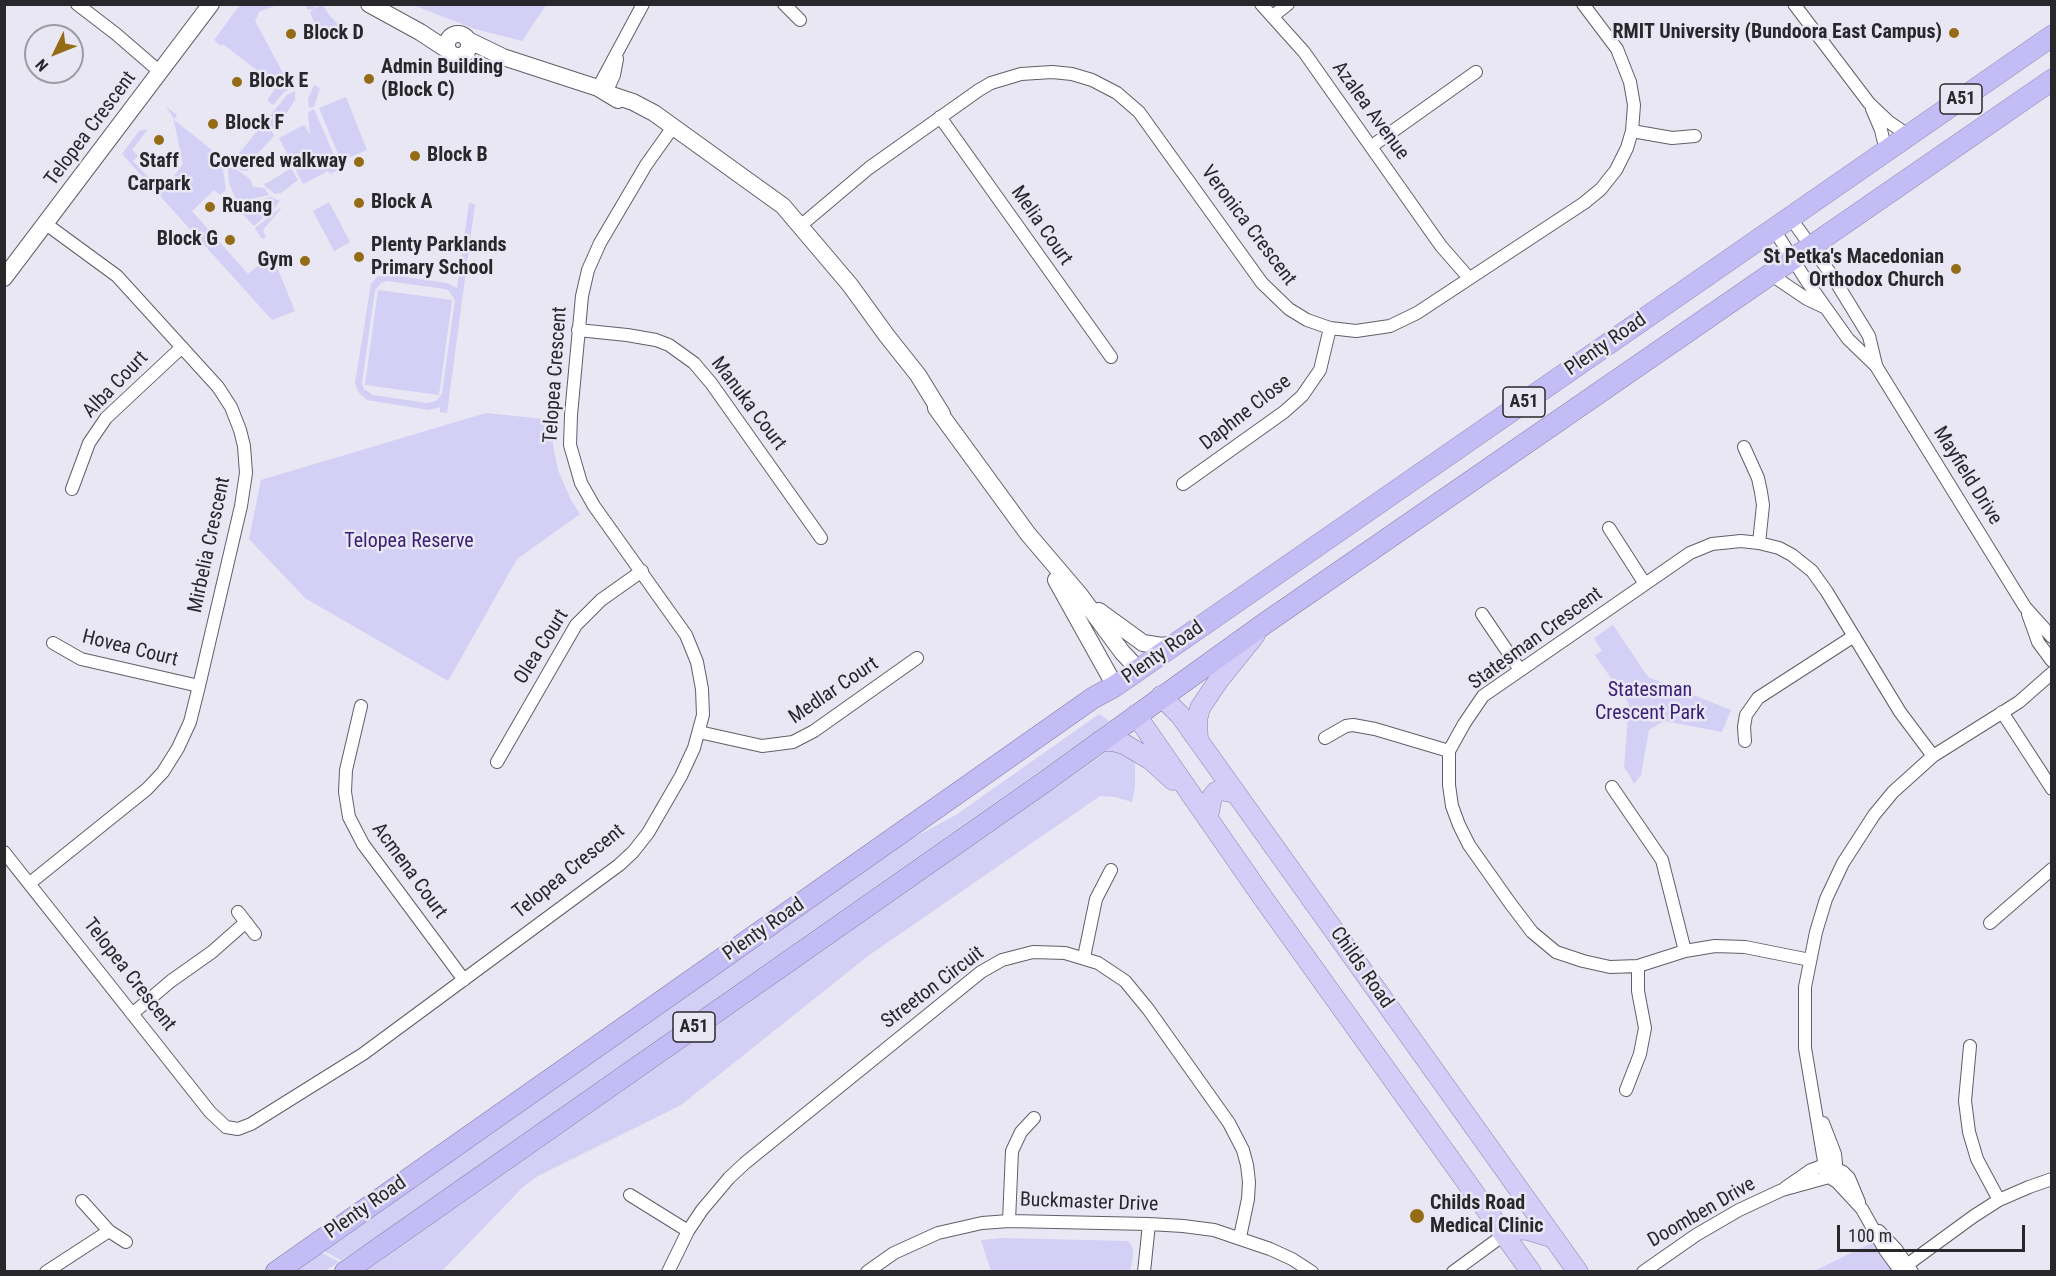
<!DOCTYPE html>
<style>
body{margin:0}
#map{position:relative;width:2056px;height:1276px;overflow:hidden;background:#e8e7f3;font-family:"Roboto Condensed",sans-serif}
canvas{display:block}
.frame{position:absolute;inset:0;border:6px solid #28282c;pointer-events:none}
.north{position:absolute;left:24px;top:24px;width:60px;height:60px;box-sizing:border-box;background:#e8e7f3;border:2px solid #9b9ba3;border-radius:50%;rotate:227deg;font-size:16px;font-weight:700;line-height:24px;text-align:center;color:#28282c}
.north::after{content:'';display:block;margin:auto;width:21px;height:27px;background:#956c16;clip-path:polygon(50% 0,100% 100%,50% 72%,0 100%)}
.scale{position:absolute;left:1837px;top:1225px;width:188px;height:27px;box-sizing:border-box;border:3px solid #28282c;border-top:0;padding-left:8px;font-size:18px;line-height:21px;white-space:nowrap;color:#28282c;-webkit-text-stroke:4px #e8e7f3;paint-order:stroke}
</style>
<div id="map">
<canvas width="2056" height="1276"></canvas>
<div class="frame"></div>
<div class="north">N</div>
<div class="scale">100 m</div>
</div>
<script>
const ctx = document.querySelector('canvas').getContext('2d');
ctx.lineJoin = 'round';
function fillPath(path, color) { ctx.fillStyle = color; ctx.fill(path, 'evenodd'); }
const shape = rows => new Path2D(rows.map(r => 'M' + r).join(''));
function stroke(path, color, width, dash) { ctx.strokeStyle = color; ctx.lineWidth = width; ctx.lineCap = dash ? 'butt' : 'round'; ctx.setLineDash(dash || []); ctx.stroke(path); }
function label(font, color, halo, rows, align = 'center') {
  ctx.font = font + ' "Roboto Condensed",sans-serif'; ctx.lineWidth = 5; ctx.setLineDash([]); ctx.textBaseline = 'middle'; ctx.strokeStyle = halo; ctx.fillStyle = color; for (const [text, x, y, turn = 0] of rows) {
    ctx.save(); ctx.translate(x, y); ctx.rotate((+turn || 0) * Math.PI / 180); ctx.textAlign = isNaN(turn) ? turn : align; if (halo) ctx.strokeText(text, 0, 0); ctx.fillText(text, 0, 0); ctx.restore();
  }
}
const green = shape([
 [240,5,277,5,259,12,255,21,291,88,284,92,273,105,267,100,277,86,223,44,221,46,214,40],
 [305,5,314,5,315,8,323,5,329,15,340,26,330,35,316,27,310,12,314,9,308,10],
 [413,5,546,5,522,41,475,29],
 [314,85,320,88,314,107,309,108,308,99],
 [295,91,295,100,281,122,271,129,274,136,256,155,247,171,241,170,231,163,287,95],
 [346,97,367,150,341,161,319,108],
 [166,107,177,115,174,120,226,161,223,169,226,190,220,195,214,190,192,211,248,274,272,255,295,311,272,320,122,154,139,131,148,129,132,150,138,156,133,161,162,192,183,164,173,117],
 [314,109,340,169,330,174,328,171,303,184,279,138,304,125,310,134,308,112],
 [230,165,250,179,253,187,264,188,269,195,237,202,229,183,228,169],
 [291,168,298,180,281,193,275,194,265,186,264,184,269,182],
 [271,197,280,201,275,207,254,226,235,206],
 [329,202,350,242,334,251,313,211],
 [469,203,475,204,447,413,440,412,440,407,429,410,367,400,358,392,355,383,371,284,377,277,386,274,447,283,457,288],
 [387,281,445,289,449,291,455,300,442,394,436,401,427,403,373,395,364,389,362,383,375,290,381,283],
 [283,206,263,230,266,237,262,239,255,228],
 [378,290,452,300,439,395,365,385],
 [486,413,553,420,553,446,558,470,571,500,580,514,517,559,448,681,305,598,249,539,261,480],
 [1613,625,1648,677,1731,710,1722,732,1664,721,1649,730,1641,775,1634,784,1629,774,1624,768,1629,704,1595,655,1602,651,1594,638],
 [1099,714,1109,721,1091,735,366,1244,341,1260,324,1251,911,839,956,815],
 [1131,735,1139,743,1135,750,1135,788,1132,802,1115,797,1100,796,868,956,681,1105,538,1176,523,1187,442,1271,365,1272],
 [1003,1238,1128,1241,1133,1248,1133,1257,1130,1271,991,1271,981,1240],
 [1874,1242,1895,1271,1812,1272],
 [320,1252,339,1262,325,1271,293,1272]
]);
const minor = shape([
 [77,4,116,34,160,72],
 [784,4,800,20],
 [1261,4,1304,52,1441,246,1469,278],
 [1794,4,1869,103,1889,122,1908,135],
 [1273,16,1288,4],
 [598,88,643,4],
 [606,93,614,75,617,59],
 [1872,109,1881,130,1886,151],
 [940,117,1111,357],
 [1632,131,1672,138,1695,136],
 [1372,146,1476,72],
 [1789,216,1831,274,1869,336,1876,365],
 [799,227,869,168,979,90,991,83,1021,74,1052,72,1072,74,1092,80,1117,93,1139,112,1262,283,1289,309,1307,320,1330,328,1356,331,1390,326,1417,313,1584,203,1601,189,1616,170,1627,148,1632,131,1634,105,1630,82,1617,49,1583,4],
 [1773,228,1806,280,1848,339,1876,366,2025,607,2052,637],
 [1770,274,1807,299,1824,307],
 [578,330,627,335,656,340,669,345,694,363,711,383,821,538],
 [1744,447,1758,478,1761,492,1763,505,1759,543],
 [1183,484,1284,412,1302,396,1320,370,1330,328],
 [72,489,89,443,106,418,182,347],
 [1609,528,1645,584],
 [1482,614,1520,670],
 [2028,614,2038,642,2052,661],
 [53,643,81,659,199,686],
 [361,706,346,770,345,792,349,817,363,844,464,980],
 [2002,712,2052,789],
 [699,732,762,746,793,742,814,731,917,658],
 [1325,738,1346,726,1353,725,1375,729,1449,751],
 [1745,741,1744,727,1746,715,1758,698,1854,636],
 [497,762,576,625,601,600,642,571],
 [1612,787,1662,860,1685,951],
 [4,852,210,1112,226,1127,238,1129,251,1124,363,1054,619,865,633,852,648,833,681,776,694,748,703,715,702,689,697,662,686,635,594,506,581,483,570,445,571,415,582,296,588,270,600,243,646,165,673,127],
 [30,883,147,789,163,772,178,748,190,722,199,686,241,506,246,473,244,446,240,430,231,407,218,387,117,276,46,224],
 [238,912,255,934],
 [1990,923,2052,869],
 [1084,957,1096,899,1111,870],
 [1810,960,1745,947,1715,946,1685,951,1638,966,1610,967,1583,961,1556,952,1532,932,1510,903,1469,845,1459,825,1452,806,1449,785,1449,751,1464,724,1483,696,1690,553,1712,544,1741,541,1759,543,1779,548,1792,555,1812,571,1827,592,1900,712,1933,756],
 [132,1014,171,981,212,952,246,922],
 [1970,1046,1965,1101,1969,1132,1977,1159,1999,1200],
 [1626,1090,1640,1054,1645,1028,1638,991,1638,966],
 [1823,1123,1835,1154,1836,1163,1830,1174],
 [1785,1188,1811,1170,1819,1167,1834,1168,1843,1172,1849,1178,1859,1202],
 [630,1195,688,1231],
 [1009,1221,1012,1151,1021,1132,1034,1118],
 [109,1231,126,1242],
 [1879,1231,1896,1249,1912,1272],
 [1900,1270,1974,1216,1999,1200,2029,1187,2052,1179],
 [46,1272,109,1231,82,1201],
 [668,1272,688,1231,702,1210,729,1178,745,1163,981,972,1002,960,1033,952,1065,953,1098,963,1125,981,1148,1009,1229,1123,1243,1150,1247,1165,1249,1182,1248,1199,1240,1237],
 [867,1272,894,1253,938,1233,982,1223,1009,1221,1149,1224,1183,1226,1214,1230,1270,1249,1292,1259,1312,1272],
 [1144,1272,1149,1224],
 [1453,1272,1505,1234],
 [1643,1272,1696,1235,1739,1210,1782,1190,1829,1177],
 [1901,1272,1885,1250,1862,1209,1837,1182,1829,1177,1825,1167,1805,1048,1805,987,1816,932,1826,899,1843,863,1874,815,1893,792,1933,756,2019,702,2052,673]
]);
const tertiary = shape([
 [369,4,420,32,449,51],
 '447 45a11 11 0 1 1 22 0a11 11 0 1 1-22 0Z',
 [468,40,503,57,598,88,618,100],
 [609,94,633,102,654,113,783,206,850,285,887,336,918,375,942,414],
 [4,278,211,4],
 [936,408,1028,534,1080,595,1122,652,1139,670],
 [1056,580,1115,686],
 [1099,611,1143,643,1162,646,1175,644]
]);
const primary = shape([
 [1161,696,1180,715,1578,1272],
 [1136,715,1263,898,1531,1272],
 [1198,740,1197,720,1200,708,1218,681,1255,635],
 [1100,741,1113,741,1124,744,1151,760,1173,780],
 [1208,817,1212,797,1216,792,1221,790,1235,793],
 [1505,1234,1513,1229,1528,1230,1554,1238]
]);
const trunk = shape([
 [276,1272,1093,698,1115,686,2052,36],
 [345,1272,1043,783,1264,624,2052,80]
]);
const markers = [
 [1954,33,6,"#956c16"],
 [291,34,6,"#956c16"],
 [369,79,6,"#956c16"],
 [237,82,6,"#956c16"],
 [213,124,6,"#956c16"],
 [159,140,6,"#956c16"],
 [415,156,6,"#956c16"],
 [359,162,6,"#956c16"],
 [359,203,6,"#956c16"],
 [210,207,6,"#956c16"],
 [230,240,6,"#956c16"],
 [359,257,6,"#956c16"],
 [305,261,6,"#956c16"],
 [1956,269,6,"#956c16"],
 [1417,1216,8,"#956c16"]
];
const shields = [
 [1961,99,42],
 [1524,402,42],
 [694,1027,42]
];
const shieldNames = [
 ["A51",1961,99],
 ["A51",1524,402],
 ["A51",694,1027]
];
const poiNames = [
 ["RMIT University (Bundoora East Campus)",1942,33,"right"],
 ["Block D",303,34],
 ["Admin Building",381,68],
 ["(Block C)",381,91],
 ["Block E",249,82],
 ["Block F",225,124],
 ["Block B",427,156],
 ["Staff",159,162,"center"],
 ["Carpark",159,185,"center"],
 ["Covered walkway",347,162,"right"],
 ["Block A",371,203],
 ["Ruang",222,207],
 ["Block G",218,240,"right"],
 ["Plenty Parklands",371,246],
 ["Primary School",371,269],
 ["St Petka's Macedonian",1944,258,"right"],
 ["Orthodox Church",1944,281,"right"],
 ["Gym",293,261,"right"],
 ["Childs Road",1430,1204],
 ["Medical Clinic",1430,1227]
];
const streetNames = [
 ["Azalea Avenue",1370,111,54],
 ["Telopea Crescent",91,129,-53],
 ["Melia Court",1041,226,55],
 ["Veronica Crescent",1248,226,53],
 ["Plenty Road",1606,345,-35],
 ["Telopea Crescent",556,375,-86],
 ["Alba Court",116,385,-46],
 ["Manuka Court",748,404,53],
 ["Daphne Close",1246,413,-38],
 ["Mayfield Drive",1967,476,58],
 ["Mirbelia Crescent",210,545,-78],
 ["Statesman Crescent",1536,639,-36],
 ["Olea Court",542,647,-58],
 ["Hovea Court",130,649,14],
 ["Plenty Road",1163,653,-35],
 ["Medlar Court",834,691,-34],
 ["Acmena Court",409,871,54],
 ["Telopea Crescent",569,872,-39],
 ["Plenty Road",764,930,-35],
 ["Childs Road",1361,968,55],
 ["Telopea Crescent",129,975,52],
 ["Streeton Circuit",933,988,-37],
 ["Buckmaster Drive",1089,1203,2],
 ["Plenty Road",366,1208,-35],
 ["Doomben Drive",1702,1213,-30]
];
const parkNames = [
 ["Telopea Reserve",409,542],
 ["Statesman",1650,691],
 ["Crescent Park",1650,714]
];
fillPath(green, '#d3cff5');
stroke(minor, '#605f69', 14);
stroke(tertiary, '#605f69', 18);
stroke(primary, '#847eac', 21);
stroke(trunk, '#847eac', 22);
stroke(minor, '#fff', 12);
stroke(tertiary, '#fff', 16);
stroke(primary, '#d3cdf7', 20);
stroke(trunk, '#c4bcf4', 21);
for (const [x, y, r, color] of markers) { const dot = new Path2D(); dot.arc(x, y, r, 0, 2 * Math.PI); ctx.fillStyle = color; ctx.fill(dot); stroke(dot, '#e8e7f3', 2); }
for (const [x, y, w] of shields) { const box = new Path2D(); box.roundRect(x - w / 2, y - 15, w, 30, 4.5); ctx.fillStyle = '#e8e7f3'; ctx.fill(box); stroke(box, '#28282c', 1.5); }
label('bold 18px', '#28282c', null, shieldNames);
label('bold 20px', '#28282c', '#e8e7f3', poiNames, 'left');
label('20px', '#28282c', '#e8e7f3', streetNames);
label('20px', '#3a2177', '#e8e7f3', parkNames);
</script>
